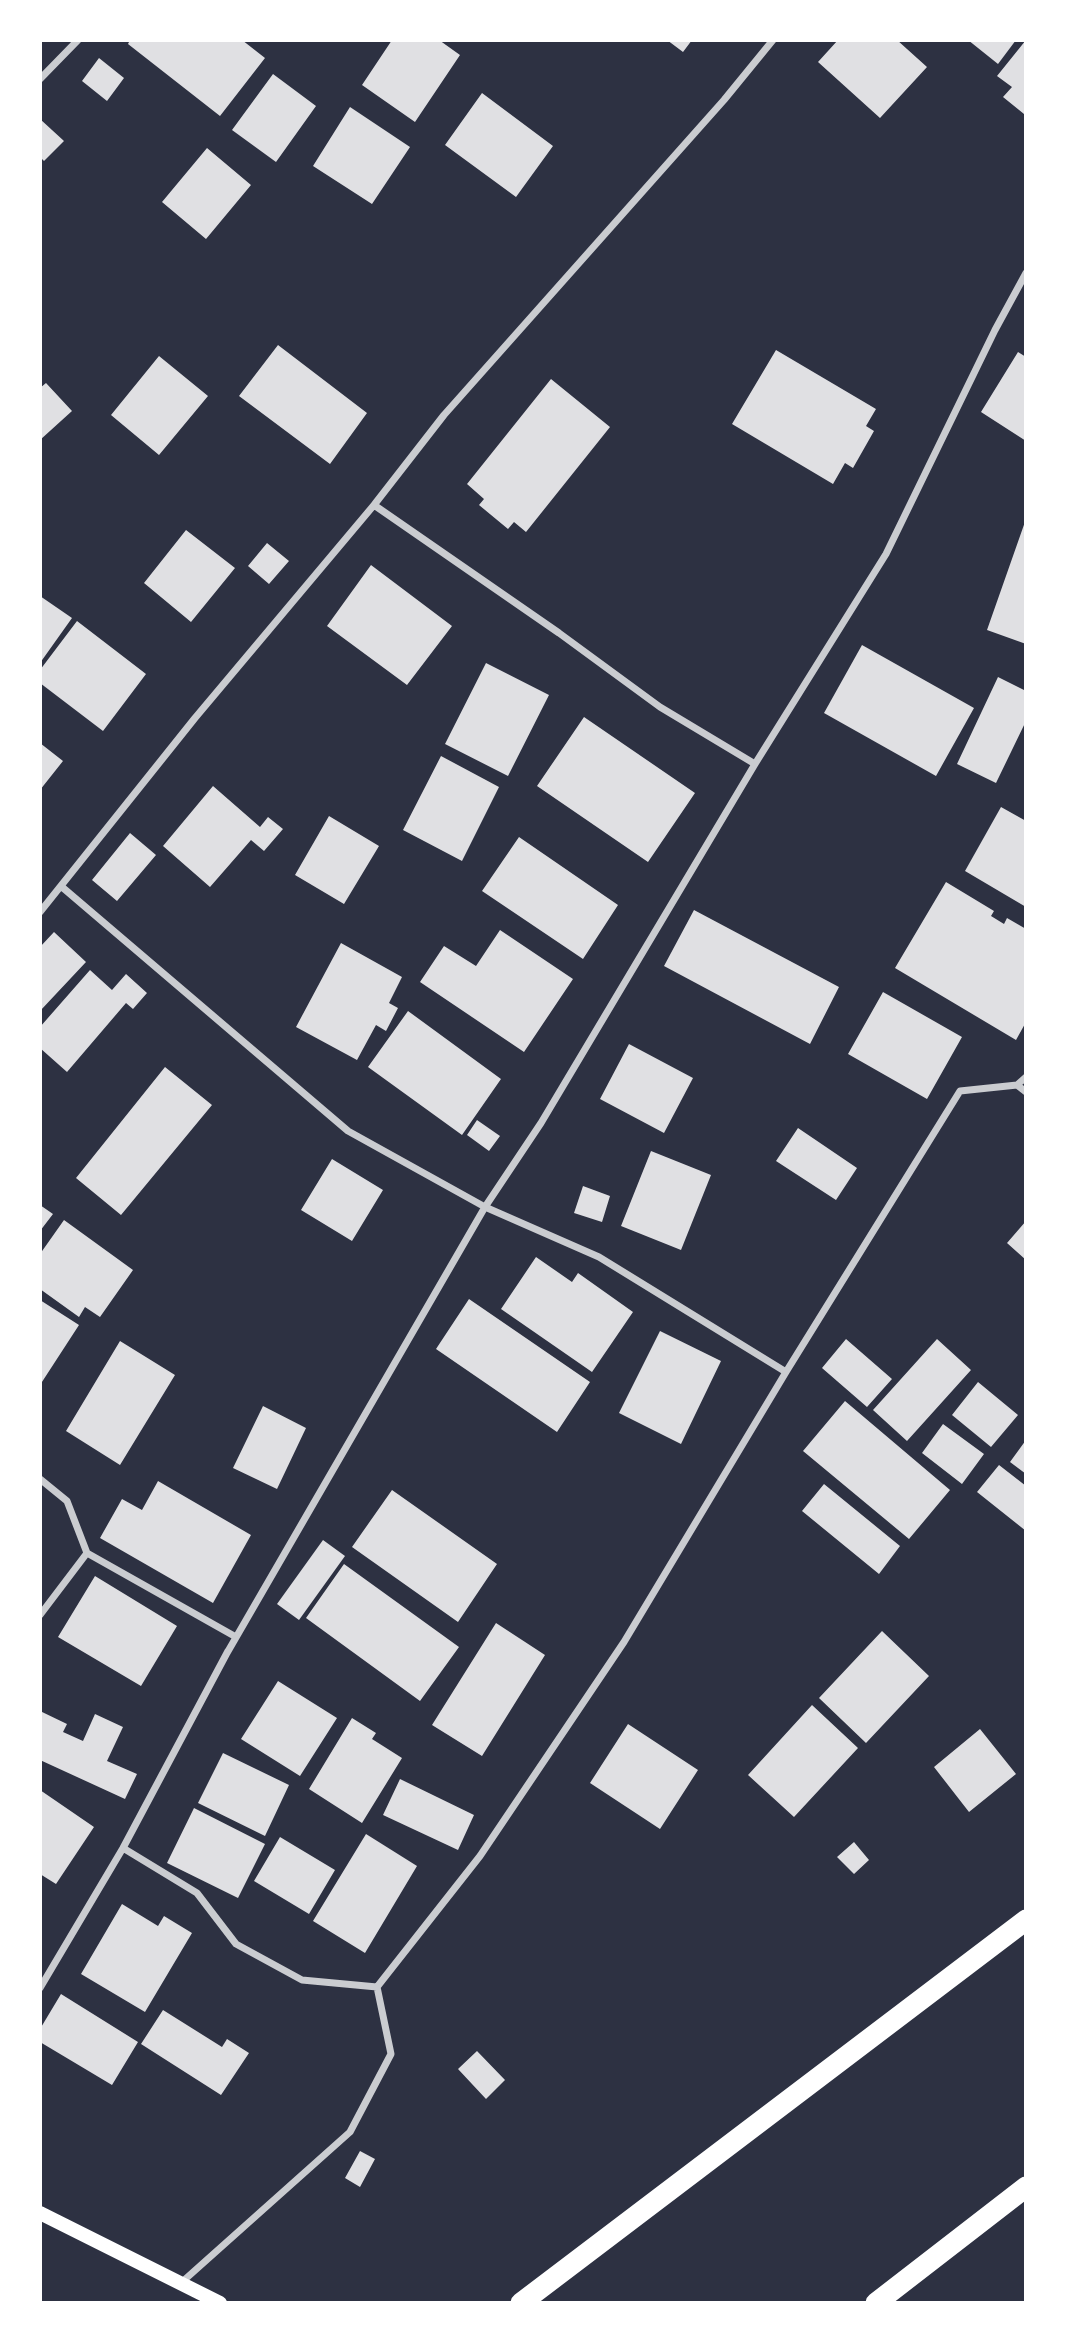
<!DOCTYPE html>
<style>
body{margin:0}
#map{position:relative;width:1066px;height:2343px;overflow:hidden;background:#2d3142;font-family:Overpass,sans-serif}
canvas{display:block}
.frame{position:absolute;inset:0;border:42px solid #fff;pointer-events:none}
</style>
<div id="map">
<canvas width="1066" height="2343"></canvas>
<div class="frame"></div>
</div>
<script>
const ctx = document.querySelector('canvas').getContext('2d');
ctx.lineJoin = 'round';
function fillPath(path, color) { ctx.fillStyle = color; ctx.fill(path, 'evenodd'); }
const shape = rows => new Path2D(rows.map(r => 'M' + r).join(''));
function stroke(path, color, width, dash) { ctx.strokeStyle = color; ctx.lineWidth = width; ctx.lineCap = dash ? 'butt' : 'round'; ctx.setLineDash(dash || []); ctx.stroke(path); }
const building = shape([
 [130,40,242,40,265,58,220,116,128,44],
 [392,40,439,40,460,55,415,122,362,85],
 [667,40,692,40,683,52],
 [838,40,897,40,927,67,880,118,818,62],
 [968,40,1016,40,998,64],
 [1026,40,1026,112,1024,114,1003,97,1012,87,997,76],
 [99,58,124,78,107,101,82,81],
 [273,74,316,106,276,162,232,130],
 [482,93,553,146,516,197,445,145],
 [350,107,410,147,372,204,313,166],
 [40,119,64,141,44,161,40,157],
 [207,148,251,185,206,239,162,202],
 [278,345,367,413,330,464,239,396],
 [776,350,876,409,866,426,874,431,853,468,845,463,833,484,732,424],
 [1018,352,1026,357,1026,441,981,412],
 [159,356,208,396,159,455,111,415],
 [551,379,610,427,526,532,514,522,508,529,479,505,484,499,467,484],
 [46,383,72,411,40,440,40,388],
 [1026,519,1026,644,987,630],
 [186,530,235,568,191,622,144,583],
 [267,543,289,561,269,584,248,566],
 [371,565,452,626,407,685,327,626],
 [40,596,72,618,40,663],
 [77,621,146,674,103,731,40,683,40,670],
 [862,645,974,708,936,776,824,713],
 [486,663,549,695,508,776,445,744],
 [998,677,1026,691,1026,721,996,783,957,764],
 [584,717,695,793,648,862,537,786],
 [40,743,63,761,40,790],
 [441,756,499,787,462,861,403,830],
 [213,786,260,827,268,817,283,829,264,851,251,840,210,887,163,846],
 [1001,807,1026,821,1026,907,965,871],
 [329,816,379,846,344,904,295,875],
 [130,833,156,855,117,901,92,880],
 [519,837,618,905,583,959,482,891],
 [946,882,994,911,991,916,1004,924,1007,918,1026,929,1026,1022,1016,1040,895,968],
 [694,910,839,987,810,1044,664,966],
 [500,930,573,979,524,1052,420,982,444,946,476,966],
 [54,932,86,962,40,1011,40,947],
 [341,943,402,977,389,1003,398,1008,386,1031,376,1025,357,1060,296,1027],
 [90,970,112,990,126,974,147,993,133,1009,126,1003,67,1072,40,1048,40,1027],
 [883,992,962,1037,927,1099,848,1054],
 [408,1011,501,1079,462,1135,368,1067],
 [629,1044,693,1078,664,1133,600,1099],
 [165,1067,212,1105,121,1215,76,1178],
 [477,1120,500,1136,489,1151,467,1135],
 [798,1128,857,1168,836,1200,776,1161],
 [651,1151,711,1175,681,1250,621,1226],
 [332,1159,383,1190,352,1241,301,1210],
 [583,1186,610,1196,602,1222,574,1213],
 [40,1205,53,1214,40,1231],
 [64,1220,133,1270,100,1317,85,1307,79,1317,40,1289,40,1254],
 [1026,1221,1026,1260,1007,1243],
 [536,1257,572,1282,578,1273,633,1312,592,1372,501,1309],
 [469,1299,590,1382,557,1432,436,1349],
 [40,1300,79,1325,40,1385],
 [660,1331,721,1361,681,1444,619,1413],
 [846,1339,892,1379,867,1407,822,1368],
 [937,1339,971,1370,907,1441,873,1410],
 [120,1341,175,1375,120,1465,66,1431],
 [978,1382,1018,1415,991,1447,952,1415],
 [845,1401,950,1490,909,1539,803,1451],
 [263,1406,306,1428,277,1489,233,1468],
 [943,1424,984,1454,962,1484,922,1453],
 [1026,1440,1026,1474,1010,1462],
 [999,1465,1026,1486,1026,1531,977,1492],
 [158,1481,251,1535,213,1603,100,1538,122,1499,142,1510],
 [824,1484,900,1546,879,1574,802,1511],
 [392,1490,497,1564,458,1622,352,1547],
 [323,1540,345,1556,299,1620,277,1604],
 [344,1564,459,1647,420,1701,306,1618],
 [95,1576,177,1626,141,1686,58,1637],
 [496,1623,545,1655,482,1756,432,1725],
 [882,1631,929,1676,866,1743,819,1698],
 [278,1681,337,1718,300,1776,241,1739],
 [812,1705,858,1748,794,1817,748,1775],
 [40,1711,67,1724,63,1732,83,1741,95,1714,123,1727,107,1761,137,1774,125,1799,40,1760],
 [352,1718,376,1733,372,1739,402,1758,362,1823,309,1789],
 [628,1724,698,1770,660,1829,590,1783],
 [980,1729,1016,1774,969,1812,934,1767],
 [223,1753,289,1785,265,1836,198,1803],
 [400,1779,474,1815,458,1850,383,1815],
 [40,1790,94,1827,56,1884,40,1874],
 [194,1808,265,1844,238,1898,167,1863],
 [366,1834,417,1866,365,1953,313,1921],
 [280,1837,335,1870,309,1914,254,1881],
 [854,1842,869,1860,854,1874,837,1857],
 [122,1904,158,1926,164,1916,192,1933,145,2012,81,1974],
 [61,1994,138,2042,112,2085,40,2042,40,2029],
 [163,2010,222,2047,227,2039,249,2053,221,2095,141,2044],
 [477,2051,505,2080,486,2099,458,2069],
 [360,2151,375,2159,360,2187,345,2178]
]);
const minor = shape([
 [40,79,78,40],
 [374,505,559,633,660,707,755,764],
 [62,887,348,1131,485,1207,599,1257,786,1372],
 [40,912,195,718,374,505,444,415,724,100,773,40],
 [1017,1085,1026,1092],
 [40,1479,67,1501,87,1553,236,1637,234,1641],
 [40,1615,87,1553],
 [227,1653,485,1207,541,1123,755,764,886,554,995,330,1026,273],
 [123,1848,197,1893,236,1944,302,1980,377,1987],
 [40,1988,123,1848,228,1651],
 [182,2282,350,2132,391,2054,377,1987,480,1856,624,1642,786,1372,960,1091,1017,1085,1026,1077]
]);
const secondary = shape([
 [40,2213,220,2303]
]);
const motorway = shape([
 [521,2303,1026,1920],
 [876,2303,1026,2187]
]);
fillPath(building, '#e0e0e3');
stroke(minor, '#caccd0', 7);
stroke(secondary, '#fff', 14);
stroke(motorway, '#fff', 21);
</script>
